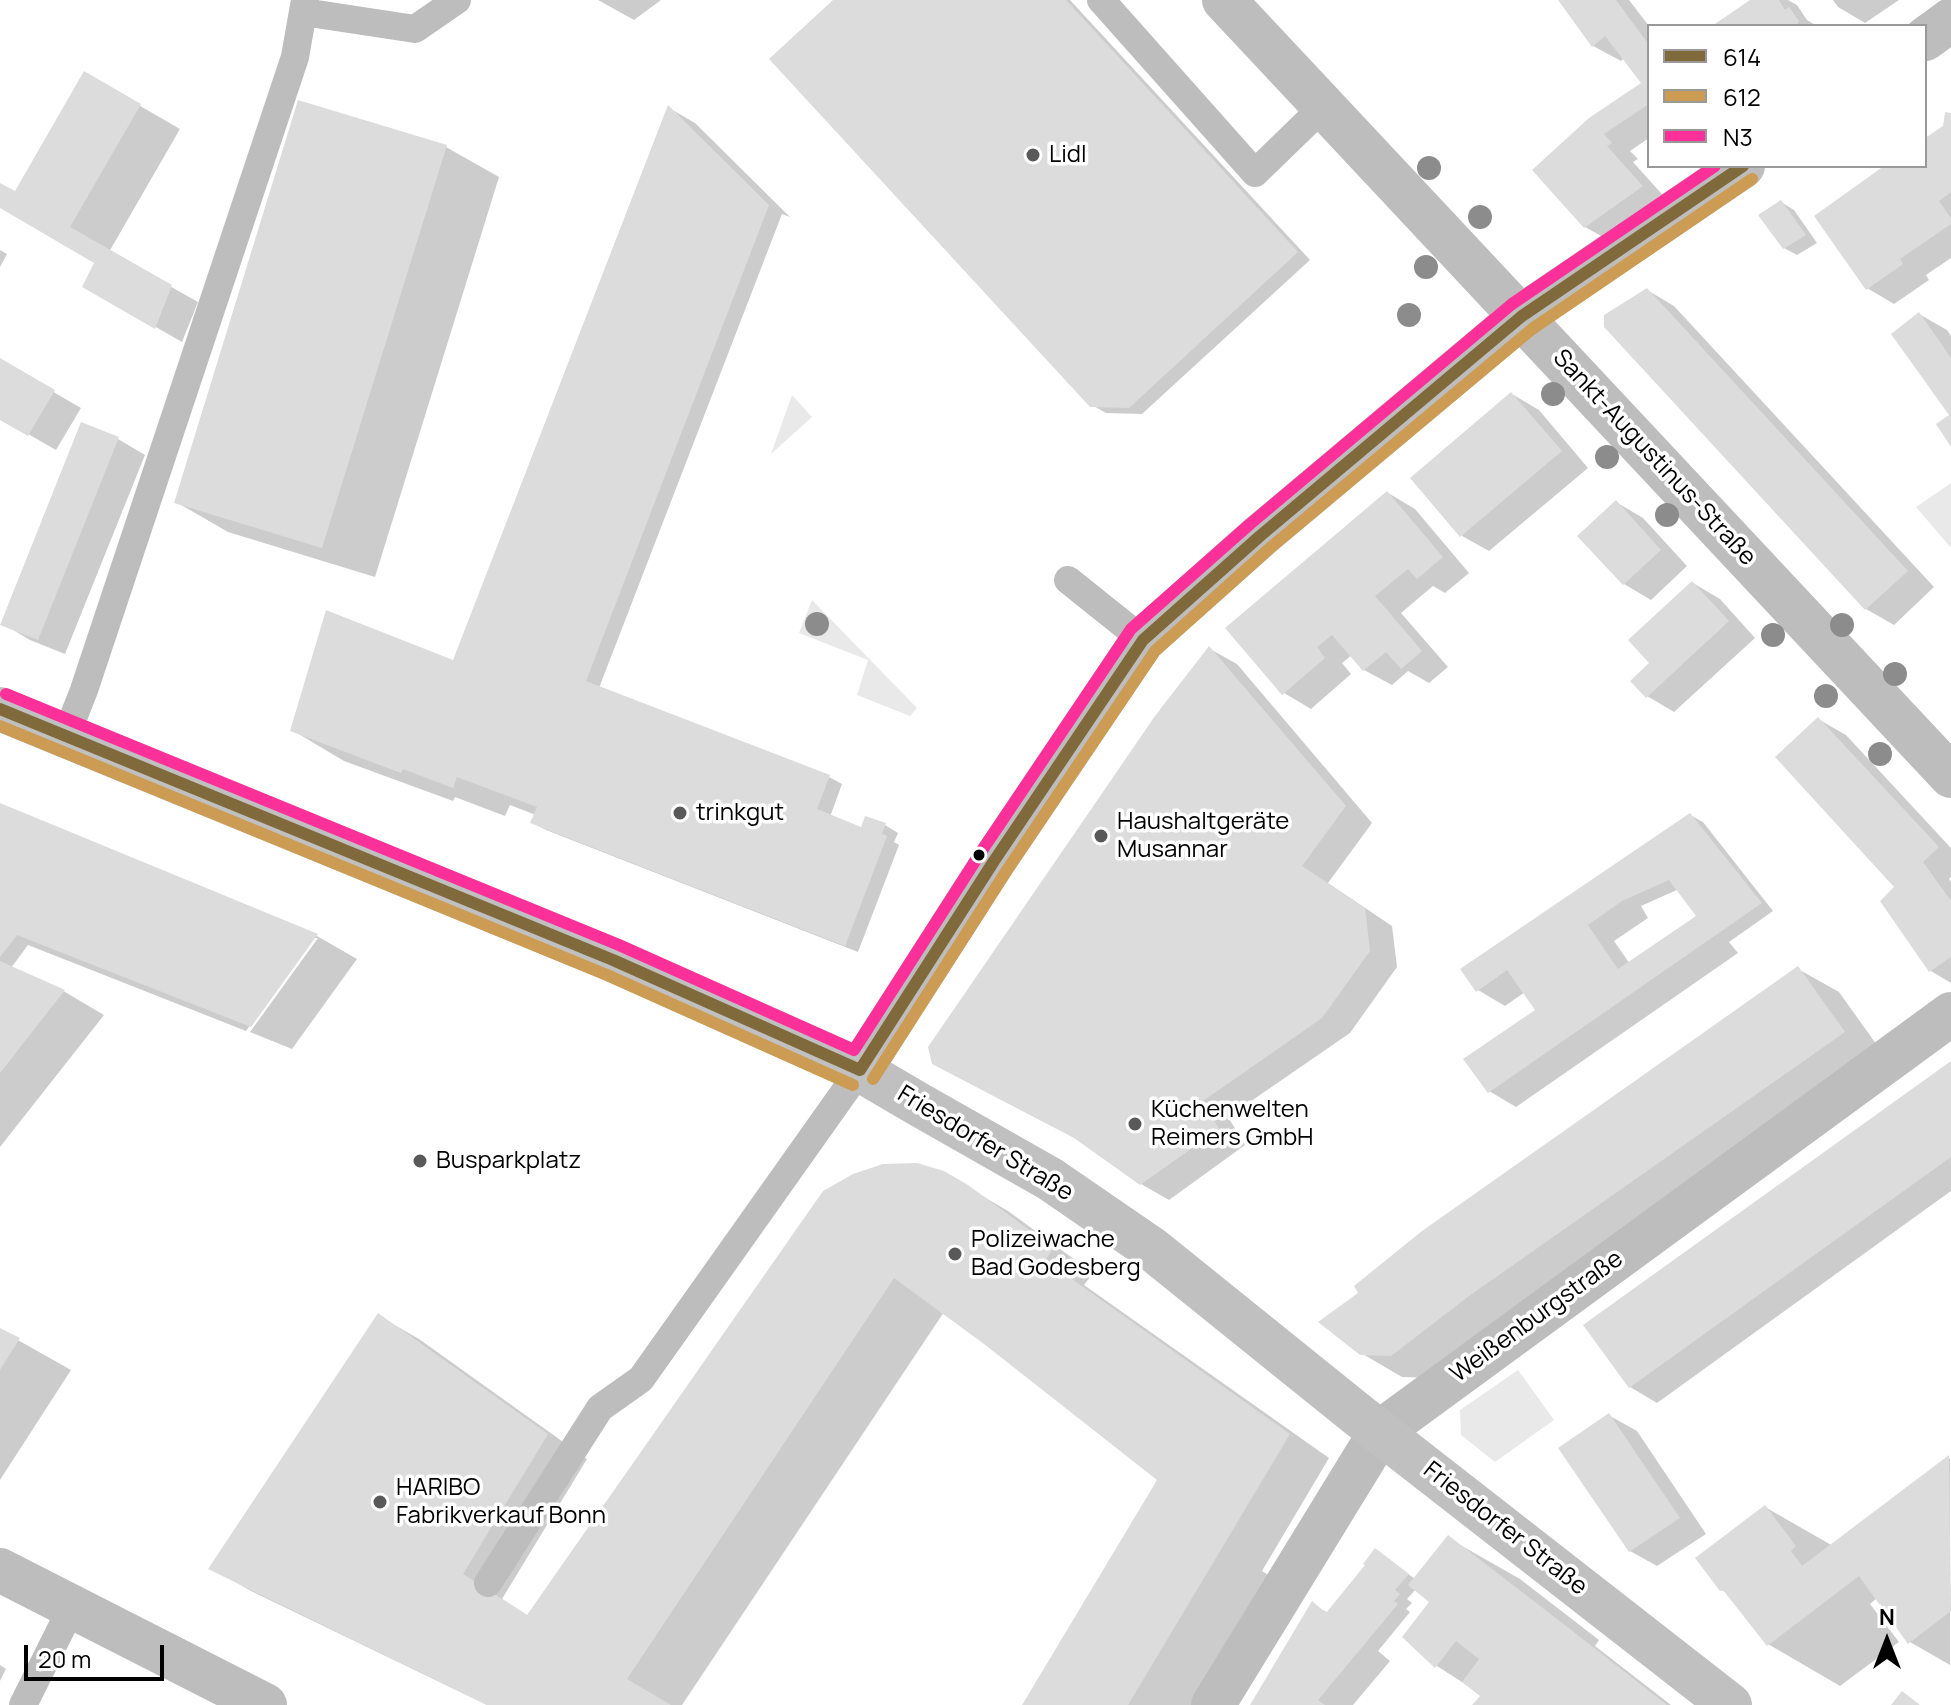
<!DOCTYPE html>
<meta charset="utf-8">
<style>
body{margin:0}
#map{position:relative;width:1951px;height:1705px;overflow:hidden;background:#fff;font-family:Manrope,sans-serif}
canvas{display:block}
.legend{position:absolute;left:1647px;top:24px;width:280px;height:144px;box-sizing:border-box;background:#fff;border:2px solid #999;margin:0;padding:10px 14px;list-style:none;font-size:24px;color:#000}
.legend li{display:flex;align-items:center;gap:16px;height:40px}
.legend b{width:40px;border:2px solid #999}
.north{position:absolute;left:1847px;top:1601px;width:80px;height:80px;-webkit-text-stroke:6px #fff;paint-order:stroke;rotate:0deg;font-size:22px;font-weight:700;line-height:32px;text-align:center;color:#000}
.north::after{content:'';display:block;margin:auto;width:28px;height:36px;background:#000;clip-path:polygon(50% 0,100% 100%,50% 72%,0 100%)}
.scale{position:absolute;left:24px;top:1645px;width:140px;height:36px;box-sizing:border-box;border:4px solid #000;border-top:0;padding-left:10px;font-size:24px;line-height:28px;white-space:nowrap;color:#000;-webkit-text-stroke:6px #fff;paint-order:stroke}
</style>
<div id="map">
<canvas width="1951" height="1705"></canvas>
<ul class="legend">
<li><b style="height:10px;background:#806a3b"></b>614</li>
<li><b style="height:10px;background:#cc9c54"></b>612</li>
<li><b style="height:10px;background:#fb3199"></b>N3</li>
</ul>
<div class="north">N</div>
<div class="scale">20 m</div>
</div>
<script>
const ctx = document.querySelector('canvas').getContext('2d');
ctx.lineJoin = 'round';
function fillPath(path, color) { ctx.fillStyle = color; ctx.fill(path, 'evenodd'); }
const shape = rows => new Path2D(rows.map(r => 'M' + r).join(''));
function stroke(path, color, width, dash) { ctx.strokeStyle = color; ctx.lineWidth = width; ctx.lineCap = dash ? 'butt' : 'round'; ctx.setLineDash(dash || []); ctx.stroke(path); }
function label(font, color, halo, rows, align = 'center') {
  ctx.font = font + ' Manrope,sans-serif'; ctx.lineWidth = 7; ctx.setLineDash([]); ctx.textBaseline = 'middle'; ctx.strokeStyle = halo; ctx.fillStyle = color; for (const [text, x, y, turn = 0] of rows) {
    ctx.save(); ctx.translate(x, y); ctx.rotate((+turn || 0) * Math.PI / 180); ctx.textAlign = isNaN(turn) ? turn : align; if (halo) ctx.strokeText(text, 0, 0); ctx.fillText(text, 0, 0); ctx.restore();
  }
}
const green = shape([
 [792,395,812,417,771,454],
 [1951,483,1951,548,1916,507],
 [812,600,917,708,910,716,857,695,868,660,799,633],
 [1518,1370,1554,1420,1495,1462,1461,1435,1460,1410]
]);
const shadow = shape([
 [598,0,661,0,634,20],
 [836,0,1070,0,1310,260,1142,414,1106,413,1092,405],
 [1560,0,1629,0,1649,26,1649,138,1630,151,1638,159,1633,162,1669,202,1612,242,1585,227,1534,170,1642,84,1624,58,1621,61,1593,46],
 [1754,0,1788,0,1797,5,1807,20,1817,26,1716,26],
 [1833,0,1899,0,1865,23,1838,7],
 [85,74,180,129,109,252,198,302,182,342,84,286,96,263,0,206,0,185,16,194],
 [300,103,446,147,499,177,375,577,228,532,176,502],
 [669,108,695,123,790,217,782,214,599,688,829,777,842,784,830,817,862,830,885,825,898,833,894,842,899,845,858,952,546,830,533,823,536,815,510,805,505,816,455,797,453,801,344,761,292,730,454,662],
 [1951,115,1951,258,1926,275,1929,280,1894,304,1867,288,1888,166,1925,166,1925,141,1945,127],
 [1781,202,1794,210,1817,243,1797,255,1784,248],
 [0,250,7,254,0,267],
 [1647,290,1674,306,1934,587,1894,625,1866,609,1606,326],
 [1919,314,1947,330,1951,336,1951,414],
 [0,361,81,408,56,450,0,418],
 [1512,394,1539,410,1588,468,1489,551,1462,536],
 [118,439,145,455,65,654,30,640,3,624],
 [1388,493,1415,509,1469,573,1445,593,1433,586,1401,613,1448,667,1429,683,1408,671,1392,685,1364,670,1352,655,1342,663,1351,674,1311,709,1284,693],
 [1616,502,1643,518,1687,566,1651,600,1624,584],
 [1693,583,1720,599,1755,638,1674,712,1647,696,1652,664],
 [1210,649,1237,664,1372,823,1328,883,1392,926,1397,967,1350,1033,1228,1117,1245,1145,1169,1200,1141,1184],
 [1818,719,1846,735,1951,848,1951,877,1949,879,1951,882,1951,983,1931,971,1882,902,1897,888],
 [0,805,317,936,357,959,292,1049,250,1032,318,938,313,938,246,1031,28,945,11,968,65,992,104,1015,0,1147],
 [1690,815,1703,822,1773,911,1729,942,1738,953,1516,1107,1489,1091,1537,1010,1525,992,1505,1006,1478,990],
 [1679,889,1704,922,1630,964,1614,941,1648,918,1641,906],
 [1798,969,1839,992,1884,1055,1433,1378,1402,1377,1361,1353],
 [1951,1064,1951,1191,1657,1403,1630,1387],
 [943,1173,1008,1211,1093,1273,1084,1285,1329,1458,1262,1571,1293,1590,1224,1705,1025,1705,1160,1479,944,1312,682,1705,487,1705,251,1591,211,1568,379,1316,419,1339,587,1459,502,1599,530,1617],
 [0,1330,71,1370,0,1480],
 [1610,1416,1637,1431,1706,1534,1657,1566,1630,1551],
 [1950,1458,1950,1665,1910,1642,1877,1598,1870,1604,1899,1642,1840,1686,1768,1644,1730,1594,1721,1590,1765,1507,1833,1546],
 [1448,1538,1520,1579,1599,1640,1595,1646,1671,1705,1475,1705,1482,1695,1437,1666,1404,1636,1432,1602,1416,1589,1407,1599,1412,1603,1406,1609,1410,1612,1378,1651,1390,1661,1353,1705,1252,1705,1312,1604,1328,1613,1367,1565,1376,1550,1415,1579],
 [0,1665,6,1669,0,1681]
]);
const building = shape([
 [833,0,1066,0,1298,252,1129,408,1090,407,769,59],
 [1558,0,1616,0,1649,45,1649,104,1604,134,1612,143,1607,146,1643,186,1584,228,1532,170,1589,118,1641,83,1605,36,1592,47],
 [1750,0,1779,0,1785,10,1789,7,1799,21,1796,26,1712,26],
 [84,71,141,104,70,227,172,285,155,329,82,287,94,263,0,208,0,183,15,191],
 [298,100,447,145,322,548,174,503],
 [668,105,769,205,586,681,830,775,817,809,861,827,865,816,886,823,882,834,887,836,845,946,530,823,537,807,457,777,453,788,403,769,401,773,290,731,326,610,453,660],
 [1945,112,1951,113,1951,192,1939,201,1951,218,1951,224,1900,259,1903,264,1866,290,1814,216,1884,166,1925,166,1925,138,1943,126],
 [1781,200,1806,235,1783,249,1758,215],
 [1647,288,1908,571,1865,610,1604,327,1604,315],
 [1919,312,1951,358,1951,447,1936,424,1949,415,1891,334],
 [0,358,55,390,28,436,0,420],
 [1511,392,1562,451,1460,537,1410,478],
 [81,422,119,437,38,640,0,625],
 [1387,491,1443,557,1417,579,1408,569,1375,596,1422,651,1401,669,1386,652,1363,671,1332,635,1317,647,1325,658,1282,695,1225,628],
 [1616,500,1661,550,1623,585,1577,536],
 [1692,581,1729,621,1646,698,1630,681,1649,663,1628,640],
 [1209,646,1346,806,1302,866,1365,908,1370,951,1322,1018,1203,1101,1219,1129,1140,1185,1074,1138,932,1064,928,1047,1155,716],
 [1818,717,1939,847,1923,862,1951,901,1951,957,1929,972,1880,901,1894,887,1775,757],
 [0,803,318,934,251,1027,17,935,0,957],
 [1690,813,1762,903,1488,1093,1463,1059,1535,1010,1507,970,1476,992,1460,969],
 [1669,880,1696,916,1618,969,1588,925,1622,901],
 [0,961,65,990,0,1073],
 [1798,966,1845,1032,1469,1296,1391,1356,1360,1355,1318,1322,1358,1293,1354,1286,1422,1231],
 [1951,1061,1951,1157,1629,1388,1583,1325],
 [917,1163,944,1171,968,1185,1054,1248,1045,1260,1290,1434,1128,1705,1022,1705,1157,1480,984,1344,894,1278,627,1679,671,1705,487,1705,208,1569,378,1313,548,1434,463,1574,527,1615,823,1191,853,1174,883,1164],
 [0,1328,20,1338,0,1370],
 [1609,1413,1680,1518,1629,1552,1558,1448],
 [1949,1455,1951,1611,1908,1644,1859,1576,1767,1646,1723,1590,1720,1591,1695,1558,1765,1505,1796,1546,1791,1551,1802,1566],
 [1448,1535,1566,1626,1667,1705,1472,1705,1480,1696,1462,1682,1479,1659,1456,1641,1435,1668,1402,1637,1429,1602,1408,1585],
 [1375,1548,1409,1574,1395,1590,1400,1594,1394,1601,1398,1604,1318,1700,1325,1705,1250,1705,1312,1601,1326,1613,1365,1565,1363,1564],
 [1902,1691,1920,1705,1891,1705]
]);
const lane = shape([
 [1101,0,1255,173,1323,107],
 [303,12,415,29,457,0],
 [1068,580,1143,640],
 [66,736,84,690,295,57,305,0],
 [488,1583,600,1408,641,1379,860,1070],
 [23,1705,72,1607]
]);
const street = shape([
 [1224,0,1951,776],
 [1925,39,1951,20],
 [860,1070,994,861,1143,640,1260,536,1522,316,1743,166],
 [0,1570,265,1705],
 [1213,1705,1381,1431,1951,1014]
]);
const secondary = shape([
 [0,709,613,960,860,1070,918,1104,1050,1179,1152,1249,1358,1415,1730,1705]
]);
const bus1 = shape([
 [0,709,613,960,860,1070],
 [860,1070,994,861,1143,640,1260,536,1522,316,1743,166]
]);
const bus2 = shape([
 [0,726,607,975,853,1085],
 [873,1079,1007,870,1155,651,1270,548,1532,329,1752,179]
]);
const bus3 = shape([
 [6,694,619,945,854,1050,981,852,1131,629,1250,524,1512,304,1715,166]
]);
const trees = [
 [1429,168],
 [1480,217],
 [1426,267],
 [1409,315],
 [1553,394],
 [1607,457],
 [1667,515],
 [817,624],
 [1842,625],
 [1773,635],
 [1895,674],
 [1826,696],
 [1880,754]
];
const markers = [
 [1033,155,8,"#595959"],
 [680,813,8,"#595959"],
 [1101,836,8,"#595959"],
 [979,855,7,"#000"],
 [1135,1124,8,"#595959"],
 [420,1161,8,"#595959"],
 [955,1254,8,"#595959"],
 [380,1502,8,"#595959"]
];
const poiNames = [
 ["Lidl",1049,155],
 ["trinkgut",696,813],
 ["Haushaltgeräte",1117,822],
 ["Musannar",1117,850],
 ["Küchenwelten",1151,1110],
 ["Reimers GmbH",1151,1138],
 ["Busparkplatz",436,1161],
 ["Polizeiwache",971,1240],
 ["Bad Godesberg",971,1268],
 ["HARIBO",396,1488],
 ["Fabrikverkauf Bonn",396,1516]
];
const streetNames = [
 ["Sankt-Augustinus-Straße",1654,458,47],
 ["Friesdorfer Straße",985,1144,31],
 ["Weißenburgstraße",1537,1317,-36],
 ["Friesdorfer Straße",1505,1529,38]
];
fillPath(green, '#e9e9e9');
fillPath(shadow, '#0003');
fillPath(building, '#dcdcdc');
stroke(lane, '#bdbdbd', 28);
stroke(street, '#bdbdbd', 44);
stroke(secondary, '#c0c0c0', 44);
stroke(bus1, '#806a3b', 12);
stroke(bus2, '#cc9c54', 12);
stroke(bus3, '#fb3199', 12);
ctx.fillStyle = '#8c8c8c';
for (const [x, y] of trees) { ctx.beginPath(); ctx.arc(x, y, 12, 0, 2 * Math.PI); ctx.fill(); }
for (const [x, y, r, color] of markers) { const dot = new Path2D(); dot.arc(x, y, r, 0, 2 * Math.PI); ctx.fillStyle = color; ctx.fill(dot); stroke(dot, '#fff', 3); }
label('24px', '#000', '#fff', poiNames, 'left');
label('24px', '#000', '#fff', streetNames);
</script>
